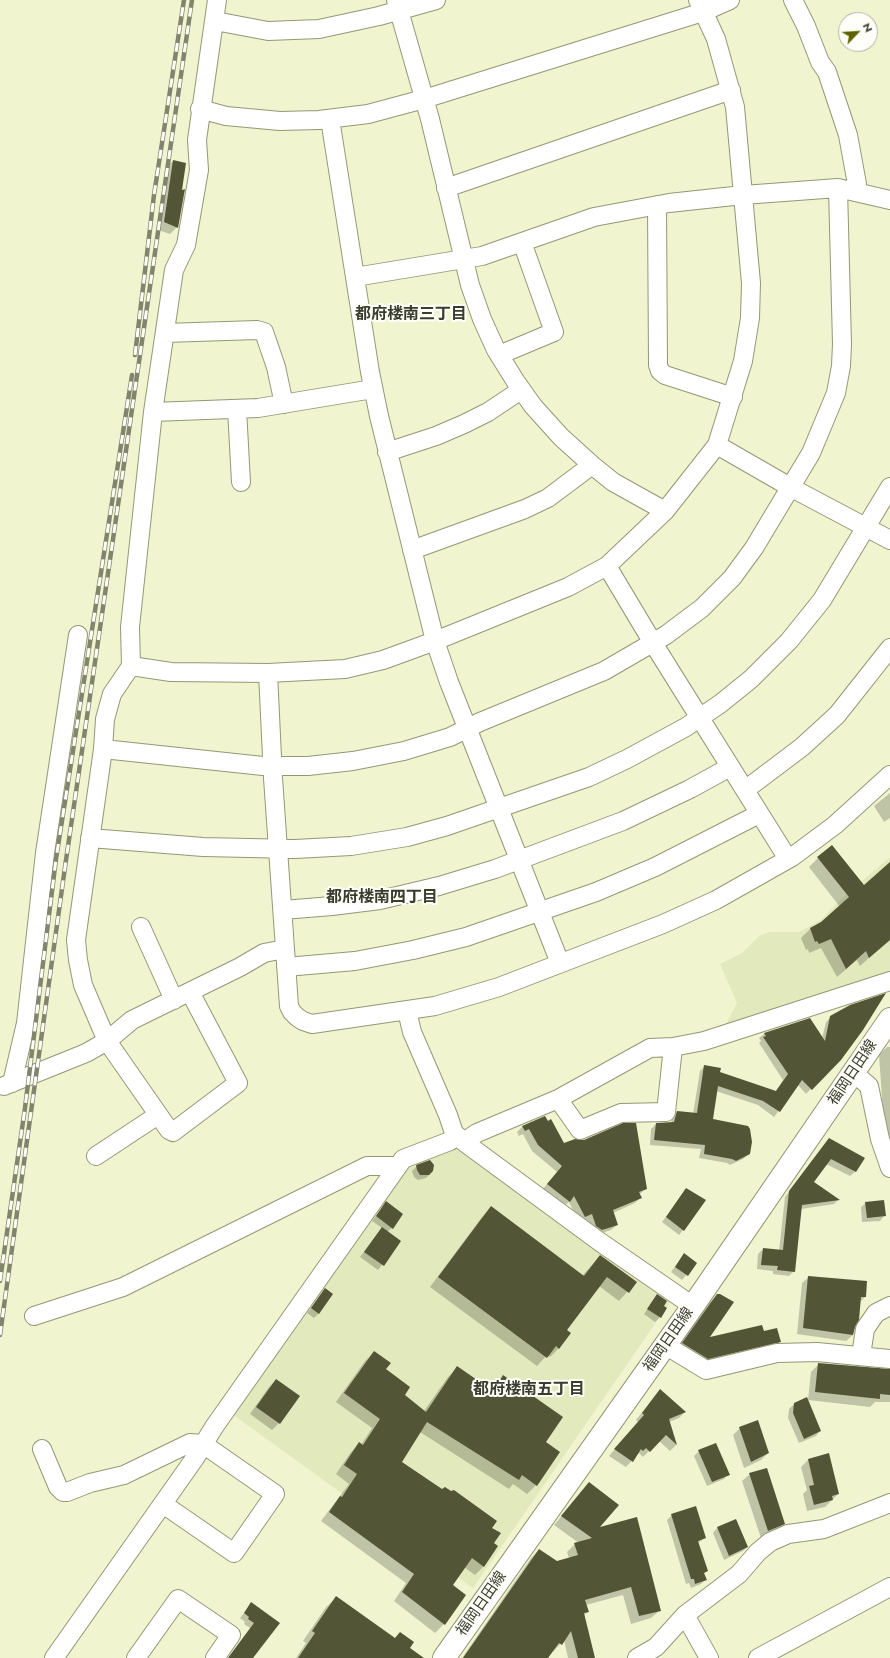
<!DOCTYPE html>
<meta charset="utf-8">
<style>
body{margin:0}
#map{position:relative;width:890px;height:1658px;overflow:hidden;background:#f0f5d0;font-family:Jost,sans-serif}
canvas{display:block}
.north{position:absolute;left:838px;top:12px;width:40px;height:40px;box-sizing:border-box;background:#fefff8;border:1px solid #b0b1a7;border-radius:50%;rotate:65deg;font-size:11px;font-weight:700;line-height:16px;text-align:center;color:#3a3c2d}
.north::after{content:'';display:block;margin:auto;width:14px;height:18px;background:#5c6200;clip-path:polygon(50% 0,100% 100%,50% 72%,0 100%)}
</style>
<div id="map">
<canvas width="890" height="1658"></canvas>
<div class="north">N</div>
</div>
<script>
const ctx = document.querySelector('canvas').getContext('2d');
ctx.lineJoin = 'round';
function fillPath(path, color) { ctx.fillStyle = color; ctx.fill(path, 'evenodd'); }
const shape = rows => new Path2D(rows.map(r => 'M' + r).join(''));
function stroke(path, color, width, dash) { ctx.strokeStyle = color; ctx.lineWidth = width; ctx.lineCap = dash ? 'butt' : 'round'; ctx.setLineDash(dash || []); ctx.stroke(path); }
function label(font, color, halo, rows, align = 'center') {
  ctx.font = font + ' Jost,"Noto Sans JP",sans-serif'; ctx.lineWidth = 4; ctx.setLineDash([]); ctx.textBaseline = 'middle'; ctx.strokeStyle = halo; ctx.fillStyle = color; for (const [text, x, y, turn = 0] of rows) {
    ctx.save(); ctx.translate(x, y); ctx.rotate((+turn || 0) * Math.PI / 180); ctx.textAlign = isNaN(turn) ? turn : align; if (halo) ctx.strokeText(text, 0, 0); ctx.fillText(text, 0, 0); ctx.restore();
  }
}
const built = shape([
 [890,857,890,979,722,1032,737,1003,720,964,742,953,759,936,770,932,799,932,821,920,839,901],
 [455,1144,672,1299,473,1588,232,1414,409,1161]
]);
const shadow = shape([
 [173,161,177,227,170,234,158,230,166,168],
 [890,793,890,818,884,822,874,806],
 [818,858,864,886,890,864,890,939,860,966,857,960,837,977,821,948,809,953,808,949,806,950,801,938,811,928,822,923,840,907,809,867],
 [831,1017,840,1059,806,1094,798,1085,774,1117,758,1105,716,1091,712,1120,749,1154,743,1159,730,1165,727,1163,699,1158,701,1149,650,1145,651,1129,656,1124,671,1123,672,1117,677,1112,693,1114,700,1071,705,1066,719,1073,775,1092,783,1080,759,1043,761,1041,759,1038,764,1034,810,1019,822,1039,826,1022],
 [887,1047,890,1047,890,1167,886,1154,879,1055],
 [545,1117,563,1144,646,1188,639,1195,641,1197,635,1203,613,1213,617,1225,611,1230,596,1235,590,1232,586,1219,579,1222,569,1202,563,1207,542,1190,557,1172,532,1151,523,1134,519,1136,517,1132,522,1127],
 [829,1139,855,1172,850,1176,826,1164,813,1183,838,1200,834,1204,801,1209,794,1271,789,1276,773,1274,773,1271,757,1269,758,1254,763,1249,779,1251,785,1197],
 [417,1166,431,1173,426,1178,418,1180,414,1177,412,1171],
 [686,1189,683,1230,679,1235,662,1222],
 [386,1203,392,1228,387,1232,400,1241,378,1270,360,1257,382,1228,372,1221],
 [866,1203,884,1216,880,1221,862,1222,861,1207],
 [491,1208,582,1276,600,1256,636,1282,619,1301,599,1286,566,1331,559,1348,550,1357,547,1355,537,1366,430,1287,482,1217],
 [684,1255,696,1263,682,1280,671,1272],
 [809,1277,865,1297,860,1302,853,1335,846,1341,797,1334,802,1283],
 [325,1290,319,1313,314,1318,307,1313],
 [657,1295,663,1306,660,1317,655,1322,644,1314],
 [717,1295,708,1339,763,1332,779,1342,772,1349,700,1365,676,1350,710,1302],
 [374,1352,403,1396,424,1411,448,1377,457,1368,491,1391,503,1377,545,1442,536,1485,527,1494,513,1484,509,1489,420,1432,400,1462,491,1528,492,1544,484,1566,475,1575,464,1567,451,1586,444,1624,435,1633,394,1601,406,1583,321,1521,349,1484,336,1474,351,1452,360,1443,361,1445,372,1428,336,1402,365,1361],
 [819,1364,890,1370,890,1402,875,1402,870,1407,808,1400,811,1372],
 [276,1380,279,1423,272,1430,250,1414,269,1387],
 [660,1390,685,1412,679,1418,669,1422,676,1445,670,1451,659,1441,643,1457,639,1453,626,1467,609,1456,638,1422,636,1420],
 [794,1404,820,1431,816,1436,799,1443,788,1418,789,1409],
 [740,1428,768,1453,761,1460,744,1468,733,1435],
 [699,1451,728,1474,724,1479,707,1486,694,1456],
 [809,1459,838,1494,825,1507,807,1511,803,1494,807,1490,801,1467],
 [750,1474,784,1524,777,1531,761,1538,742,1481],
 [589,1483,597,1528,659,1611,651,1618,631,1624,623,1595,586,1605,588,1612,584,1615,594,1658,568,1658,564,1640,553,1652,552,1651,548,1658,462,1658,531,1558,539,1550,557,1562,569,1558,567,1552,575,1544,579,1543,554,1525],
 [672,1515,705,1538,698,1543,707,1570,703,1574,705,1580,701,1584,691,1588,689,1583,686,1584,667,1520],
 [736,1520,747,1547,743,1551,724,1560,713,1533,717,1528],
 [336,1598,408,1649,419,1658,296,1658,306,1643,303,1641,326,1607],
 [252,1603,279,1623,251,1658,228,1658,250,1628,244,1624,245,1622,240,1618]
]);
const building = shape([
 [173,160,186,163,182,190,185,189,178,228,164,222],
 [832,845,864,885,890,862,890,940,869,958,866,951,846,969,831,939,819,944,817,941,815,942,810,928,821,922,849,897,817,857],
 [886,993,863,1030,841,1060,812,1090,802,1080,780,1112,763,1101,718,1086,713,1119,748,1126,750,1129,752,1142,750,1154,736,1161,732,1159,704,1154,705,1145,654,1140,656,1123,674,1122,677,1111,697,1113,704,1065,721,1068,720,1072,776,1091,788,1074,763,1037,766,1036,764,1033,810,1018,825,1041,830,1016,850,1005],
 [545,1116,548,1121,551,1119,564,1143,575,1139,584,1140,623,1123,636,1123,647,1189,639,1192,642,1198,613,1210,618,1225,602,1230,596,1226,592,1214,585,1217,574,1196,570,1202,547,1184,562,1166,538,1145,529,1129,525,1131,522,1126],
 [829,1138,865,1158,856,1172,831,1159,814,1182,840,1200,802,1205,795,1272,777,1270,778,1266,761,1265,763,1248,783,1250,789,1191],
 [430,1160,434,1165,433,1171,429,1175,420,1175,417,1170,416,1165],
 [686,1188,706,1200,684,1231,666,1217],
 [884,1200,886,1216,867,1218,865,1202],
 [386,1201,403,1214,393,1229,376,1216],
 [491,1206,584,1276,600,1255,637,1282,629,1293,607,1277,567,1330,571,1333,559,1349,556,1346,547,1358,438,1277],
 [382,1227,401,1241,384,1266,364,1252],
 [684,1253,697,1263,688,1276,675,1267],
 [808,1276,867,1281,866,1297,861,1297,859,1320,855,1327,853,1335,803,1328],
 [325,1288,333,1294,319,1314,311,1308],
 [657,1294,667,1301,664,1306,667,1308,661,1318,647,1309],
 [717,1294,720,1294,734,1302,710,1337,762,1325,764,1331,777,1328,781,1342,708,1359,682,1343],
 [374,1351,391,1363,386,1369,410,1387,405,1395,426,1412,457,1366,493,1391,503,1375,563,1417,546,1442,560,1452,537,1486,522,1475,519,1480,427,1422,402,1462,442,1489,445,1487,451,1491,454,1490,465,1498,497,1521,492,1528,501,1533,494,1543,498,1546,484,1567,472,1558,453,1585,466,1595,445,1625,402,1592,414,1574,329,1512,340,1496,342,1497,357,1474,344,1465,359,1442,363,1445,380,1419,344,1393],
 [818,1363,890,1369,890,1395,880,1394,880,1399,815,1392],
 [276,1379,300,1396,280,1424,256,1407],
 [660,1389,686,1412,669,1419,677,1445,666,1435,650,1452,646,1448,643,1451,641,1449,633,1462,614,1449,644,1415,642,1413],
 [807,1397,821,1431,804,1439,793,1413,794,1403],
 [758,1420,769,1453,751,1462,739,1427],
 [716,1443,730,1475,712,1482,698,1450],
 [829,1453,839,1494,832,1496,833,1500,814,1505,809,1486,814,1485,808,1459],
 [767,1468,785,1524,768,1531,749,1473],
 [589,1482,619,1505,600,1527,637,1517,661,1611,639,1616,631,1587,585,1600,589,1612,584,1613,595,1658,578,1658,571,1631,562,1645,559,1643,548,1658,463,1658,539,1549,557,1561,578,1555,574,1543,592,1538,561,1516],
 [696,1506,706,1538,698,1541,708,1571,704,1573,707,1580,695,1584,694,1579,691,1579,671,1514],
 [736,1519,748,1547,729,1556,717,1527],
 [336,1596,395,1638,400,1632,414,1642,410,1648,424,1658,298,1658,315,1633,312,1631],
 [251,1602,280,1623,253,1658,228,1658,254,1623,248,1619,249,1617,244,1613]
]);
const minor = shape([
 [396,0,430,119,470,285,482,319,496,350,516,382,533,406,561,437,592,465,613,482,665,511],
 [793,0,806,26,820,62,827,72,848,135,857,184,856,192],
 [215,21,268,31,319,29,379,16,436,0],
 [200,109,226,116,280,121,319,120,368,114,424,99,703,12,730,0],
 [330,119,370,372,379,416,435,641,449,682,560,963],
 [446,188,731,90],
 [657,205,658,365,660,371,665,375,733,397],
 [355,277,482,256,594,217,669,203,743,195,838,188,890,200],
 [165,333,257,330,264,332,276,367,284,404],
 [499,355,554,332,522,242],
 [237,409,241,482],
 [153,412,258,408,373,389],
 [717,445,790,487,890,540],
 [387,452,436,436,464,424,488,412,521,390],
 [412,550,525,509,548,498,592,465],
 [607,566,653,643,788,859],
 [131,666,171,672,268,673,345,669,383,660,435,641,568,587,607,566,665,511,717,445,743,361,750,318,751,283,735,107,716,39,698,0],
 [268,673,273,778,289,1006,292,1012,297,1017,303,1021,312,1024,435,1006,499,987,663,924,716,900,792,857,835,825,890,775],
 [103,749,263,766,308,766,353,761,404,751,450,737,480,722,604,671,666,635,702,608,732,578,754,548,811,453,836,393,841,366,842,344,838,188],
 [745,790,802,747,837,715,890,648],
 [90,838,203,847,295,849,351,846,407,837,447,826,589,777,627,759,686,727,720,704,751,679,789,641,822,600,890,487],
 [283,910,332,906,380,900,439,886,495,869,623,821,690,789,730,767],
 [141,927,174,1000],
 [286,967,355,961,413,950,466,937,596,892,655,867,759,814],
 [190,992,238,1083,173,1132,169,1130,107,1041,83,985,78,960,76,940,103,749,105,719,112,694,131,666,130,627,153,412,174,270,186,245,199,170,197,140,217,0],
 [407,1011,412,1032,448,1115,454,1133,464,1142,600,1242,693,1306],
 [854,1073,869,1086,880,1139,890,1168],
 [12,1083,26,1023,45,853,78,635],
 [4,1086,86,1053,107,1041,132,1020,240,967,264,953,285,949],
 [558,1099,580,1130,621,1113,666,1112,673,1047],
 [464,1142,477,1133,558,1099,650,1048,673,1047,704,1041,890,981],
 [96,1156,158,1115],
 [34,1316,123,1287,367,1166,398,1166],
 [665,1345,706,1370,777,1353,817,1352,890,1359],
 [861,1356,865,1329,876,1313,890,1306],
 [42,1449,58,1487,63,1492,67,1492,90,1483,124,1475,190,1443,203,1444,275,1494,234,1553,163,1504],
 [685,1615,709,1658],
 [54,1658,195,1458,214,1427,403,1159,450,1141,457,1136],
 [136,1658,178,1599,231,1635,215,1658],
 [637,1658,656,1647,685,1615,739,1574,758,1552,770,1542,788,1534,824,1529,890,1503],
 [758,1658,890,1587]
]);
const major = shape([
 [444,1658,693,1306,890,1019]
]);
const rail = shape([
 [135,355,154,195,184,0],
 [0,1281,25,1108,56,859,132,375],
 [0,1335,66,860,192,0]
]);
const streetNames = [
 ["福岡日田線",853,1073,-56],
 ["福岡日田線",669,1340,-55],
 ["福岡日田線",482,1604,-55]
];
const neighbourhoodNames = [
 ["都府楼南三丁目",411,315],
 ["都府楼南四丁目",382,898],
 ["都府楼南五丁目",529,1390]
];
fillPath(built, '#e2e9bc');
fillPath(shadow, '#0003');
fillPath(building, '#525536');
stroke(minor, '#939875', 20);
stroke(major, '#939875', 24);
stroke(minor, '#fff', 18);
stroke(major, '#fff', 22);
stroke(rail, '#82856d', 4.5);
stroke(rail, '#fefff8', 3, [9]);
label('15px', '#3a3c2d', '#fefff8', streetNames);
label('bold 16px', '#3a3c2d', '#fefff8', neighbourhoodNames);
</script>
